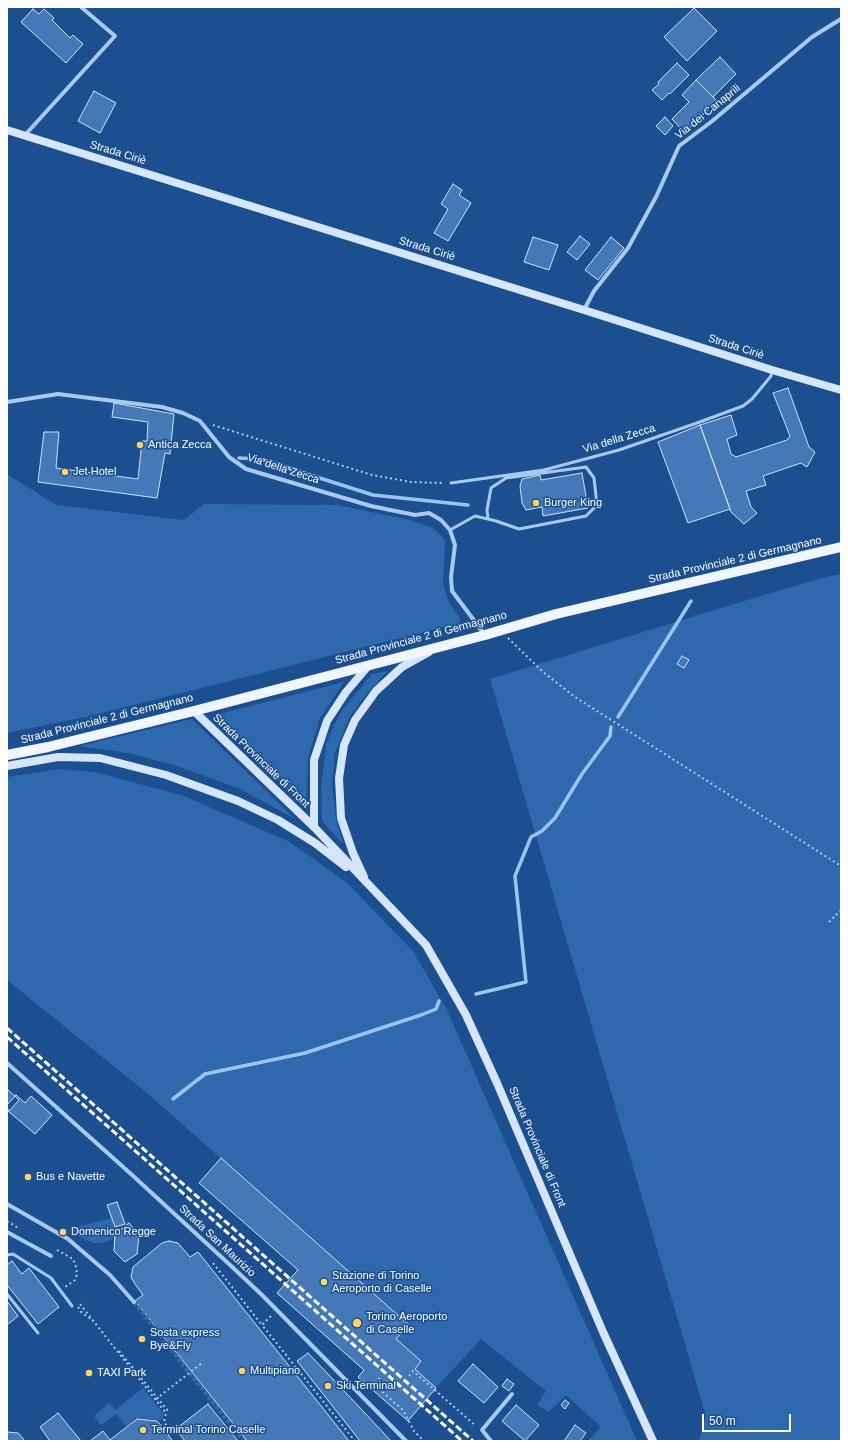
<!DOCTYPE html>
<meta charset="utf-8">
<style>
body{margin:0}
#map{position:relative;width:848px;height:1448px;overflow:hidden;background:#1b4f8f;font-family:Arial,sans-serif}
canvas{display:block}
.frame{position:absolute;inset:0;border:8px solid #fff;pointer-events:none}
.scale{position:absolute;left:702px;top:1414px;width:89px;height:18px;box-sizing:border-box;border:2px solid #fff;border-top:0;padding-left:5px;font-size:12px;line-height:14px;white-space:nowrap;color:#fff;-webkit-text-stroke:3px #1b4f8f;paint-order:stroke}
</style>
<div id="map">
<canvas width="848" height="1448"></canvas>
<div class="frame"></div>
<div class="scale">50 m</div>
</div>
<script>
const ctx = document.querySelector('canvas').getContext('2d');
ctx.lineJoin = 'round';
function fillPath(path, color) { ctx.fillStyle = color; ctx.fill(path, 'evenodd'); }
const shape = rows => new Path2D(rows.map(r => 'M' + r).join(''));
function stroke(path, color, width, dash) { ctx.strokeStyle = color; ctx.lineWidth = width; ctx.lineCap = dash ? 'butt' : 'round'; ctx.setLineDash(dash || []); ctx.stroke(path); }
function label(font, color, halo, rows, align = 'center') {
  ctx.font = font + ' Arial,sans-serif'; ctx.lineWidth = 3; ctx.setLineDash([]); ctx.textBaseline = 'middle'; ctx.strokeStyle = halo; ctx.fillStyle = color; for (const [text, x, y, turn = 0] of rows) {
    ctx.save(); ctx.translate(x, y); ctx.rotate((+turn || 0) * Math.PI / 180); ctx.textAlign = isNaN(turn) ? turn : align; if (halo) ctx.strokeText(text, 0, 0); ctx.fillText(text, 0, 0); ctx.restore();
  }
}
const green = shape([
 [7,474,56,505,184,520,204,504,338,505,410,520,433,528,445,540,443,584,449,602,459,617,460,623,90,716,7,733],
 [841,574,841,1441,699,1441,706,1416,490,679,754,598,829,576],
 [388,671,370,690,350,716,335,753,332,785,336,818,343,844,322,821,321,788,326,745,334,725,344,708,372,674],
 [344,682,320,718,308,758,306,809,215,715],
 [192,719,295,819,240,789,180,767,129,753,79,746],
 [60,769,95,772,184,796,290,842,347,883,413,951,447,1010,637,1441,588,1441,601,1427,566,1395,549,1412,537,1405,546,1391,481,1339,436,1388,415,1369,421,1361,396,1339,409,1325,147,1093,7,980,7,777],
 [112,1218,115,1236,111,1240,102,1243,93,1243,73,1234,70,1231,77,1227],
 [143,1388,163,1413,163,1418,160,1420,136,1418,126,1426,116,1414,101,1425,94,1416,109,1403,115,1410]
]);
const stream = shape([
 [239,458,260,459,373,495,468,505],
 [618,717,691,601],
 [476,994,526,982,515,876,531,837,542,831,555,818,582,774,610,736,611,727],
 [173,1099,205,1074,305,1053,421,1015,436,1009,439,1001]
]);
const building = shape([
 [694,8,717,31,687,61,664,37,694,8],
 [33,9,39,14,44,9,54,18,52,20,70,38,73,35,83,44,66,63,21,22,33,9],
 [720,57,736,74,713,97,696,80,720,57],
 [677,63,689,75,670,94,669,93,662,100,652,90,659,84,658,82,677,63],
 [696,80,717,101,685,133,672,119,689,102,682,95,696,80],
 [94,91,116,103,100,133,78,121,94,91],
 [665,117,673,126,665,135,656,126,665,117],
 [453,184,462,190,459,195,471,203,448,241,434,233,448,209,441,204,453,184],
 [580,236,590,244,577,260,567,252,580,236],
 [533,237,558,245,549,270,524,262,533,237],
 [611,237,624,248,598,280,585,270,611,237],
 [788,388,809,447,815,452,807,467,801,463,763,476,766,485,746,491,751,507,757,513,744,524,731,512,700,425,731,415,737,435,727,439,731,454,736,457,787,440,790,436,773,393,788,388],
 [114,403,174,414,170,454,165,453,157,498,38,482,44,432,59,432,56,468,138,479,142,441,147,441,148,422,112,417,114,403],
 [700,425,730,509,688,523,658,442,700,425],
 [582,473,588,508,543,516,542,507,526,510,522,503,520,486,522,479,540,475,541,480,582,473],
 [682,656,689,660,684,668,677,664,682,656],
 [7,1089,19,1100,9,1111,7,1108,7,1089],
 [16,1095,25,1103,31,1096,52,1115,35,1134,7,1110,7,1105,16,1095],
 [221,1158,409,1325,396,1339,421,1361,415,1369,436,1388,408,1421,358,1377,364,1370,277,1293,298,1270,199,1183,221,1158],
 [117,1202,125,1224,115,1227,107,1205,117,1202],
 [129,1223,139,1236,137,1254,125,1262,114,1251,115,1234,129,1223],
 [169,1241,178,1243,190,1257,198,1252,349,1441,247,1441,135,1301,143,1295,135,1284,131,1277,133,1267,162,1243,169,1241],
 [12,1261,22,1274,29,1268,59,1307,38,1324,7,1285,7,1265,12,1261],
 [7,1301,18,1316,7,1325,7,1301],
 [308,1353,364,1412,391,1441,360,1441,297,1361,308,1353],
 [473,1364,498,1387,484,1403,458,1381,473,1364],
 [507,1379,514,1384,509,1391,502,1386,507,1379],
 [565,1400,569,1403,565,1409,561,1405,565,1400],
 [208,1404,238,1441,173,1441,168,1435,208,1404],
 [516,1405,539,1425,525,1441,502,1421,516,1405],
 [58,1413,81,1441,50,1441,40,1427,58,1413],
 [137,1419,157,1421,166,1431,173,1426,185,1441,90,1441,103,1431,110,1440,137,1419],
 [575,1425,586,1433,580,1441,564,1441,575,1425],
 [7,1432,18,1433,25,1441,7,1441,7,1432]
]);
const streetTunnel = shape([
 [134,1302,243,1441]
]);
const path = shape([
 [213,425,372,475,411,482,444,483],
 [508,638,543,672,575,697,841,866],
 [829,922,841,910],
 [7,1221,20,1229],
 [57,1250,73,1259,76,1267,77,1274,75,1280,65,1287],
 [213,1263,262,1325],
 [80,1304,166,1413,164,1422,169,1429],
 [78,1307,82,1313,91,1319],
 [271,1316,262,1325,355,1441],
 [119,1351,169,1412],
 [409,1376,413,1371,476,1426],
 [380,1378,374,1385,403,1410,414,1431,424,1441],
 [156,1399,202,1363]
]);
const lane = shape([
 [451,483,544,470,619,450,697,423,743,406,752,399,771,376,772,370],
 [450,530,475,516,488,519,496,521,519,529,586,516,597,505,594,478,586,467,506,478,491,488,487,510,488,519],
 [7,1255,13,1254,51,1278,72,1306],
 [7,1294,38,1333]
]);
const street = shape([
 [25,135,115,36,81,7],
 [584,310,594,291,628,248,656,197,679,146,711,122,812,37,841,19],
 [7,402,58,394,162,407,183,413,200,421,229,457,246,469,371,506,415,515,429,513,441,520,450,530,455,545,451,577,452,591,485,635],
 [7,1063,131,1174,229,1264,262,1295,406,1441],
 [7,1204,68,1239,110,1275,134,1302],
 [7,1232,51,1256],
 [491,1441,482,1430,512,1394]
]);
const secondary = shape([
 [7,130,584,310,772,370,841,390],
 [194,711,314,827,426,945,466,1015,497,1083,603,1332,653,1441],
 [7,766,58,757,100,758,166,775,238,801,278,820,315,843,346,867],
 [314,827,314,760,327,721,346,692,369,665],
 [364,877,353,853,341,818,339,778,344,745,355,720,376,691,402,667,429,652]
]);
const primary = shape([
 [7,755,48,747,194,711,485,635,556,614,841,547]
]);
const rail = shape([
 [7,1028,473,1441],
 [7,1037,462,1441]
]);
const markers = [
 [140,445,4,"#ffd166"],
 [65,472,4,"#ffd166"],
 [536,503,4,"#ffd166"],
 [28,1177,4,"#ffd166"],
 [63,1232,4,"#ffd166"],
 [324,1282,4,"#ffd166"],
 [357,1323,5,"#ffd166"],
 [142,1339,4,"#ffd166"],
 [242,1371,4,"#ffd166"],
 [89,1373,4,"#ffd166"],
 [328,1386,4,"#ffd166"],
 [143,1430,4,"#ffd166"]
];
const streetNames = [
 ["Via dei Canaprili",708,112,-39],
 ["Strada Ciriè",118,153,17],
 ["Strada Ciriè",427,249,17],
 ["Strada Ciriè",736,347,18],
 ["Via della Zecca",619,439,-17],
 ["Via della Zecca",283,469,18],
 ["Strada Provinciale 2 di Germagnano",735,560,-13],
 ["Strada Provinciale 2 di Germagnano",421,638,-15],
 ["Strada Provinciale 2 di Germagnano",107,719,-14],
 ["Strada Provinciale di Front",261,761,44],
 ["Strada Provinciale di Front",537,1147,67],
 ["Strada San Maurizio",217,1241,43]
];
const poiNames = [
 ["Antica Zecca",148,445],
 ["Jet Hotel",73,472],
 ["Burger King",544,503],
 ["Bus e Navette",36,1177],
 ["Domenico Regge",71,1232],
 ["Stazione di Torino",332,1276],
 ["Aeroporto di Caselle",332,1289],
 ["Torino Aeroporto",366,1317],
 ["di Caselle",366,1330],
 ["Sosta express",150,1333],
 ["Bye&Fly",150,1346],
 ["Multipiano",250,1371],
 ["TAXI Park",97,1373],
 ["Ski Terminal",336,1386],
 ["Terminal Torino Caselle",151,1430]
];
fillPath(green, '#2e69ad');
stroke(stream, '#9cc4f0', 3.5);
fillPath(building, '#4478b7');
stroke(building, '#cfe3fa', 1);
stroke(streetTunnel, '#3d69a0', 4, [4, 2]);
stroke(path, '#a9c9ee', 2, [2, 3]);
stroke(lane, '#a9c9ee', 3);
stroke(street, '#a9c9ee', 4);
stroke(secondary, '#d6e6fa', 8);
stroke(primary, '#f0f6ff', 10);
stroke(rail, '#fff', 3, [7, 3]);
for (const [x, y, r, color] of markers) { const dot = new Path2D(); dot.arc(x, y, r, 0, 2 * Math.PI); ctx.fillStyle = color; ctx.fill(dot); stroke(dot, '#1b4f8f', 1.5); }
label('11px', '#fff', '#1b4f8f', streetNames);
label('11px', '#fff', '#1b4f8f', poiNames, 'left');
</script>
